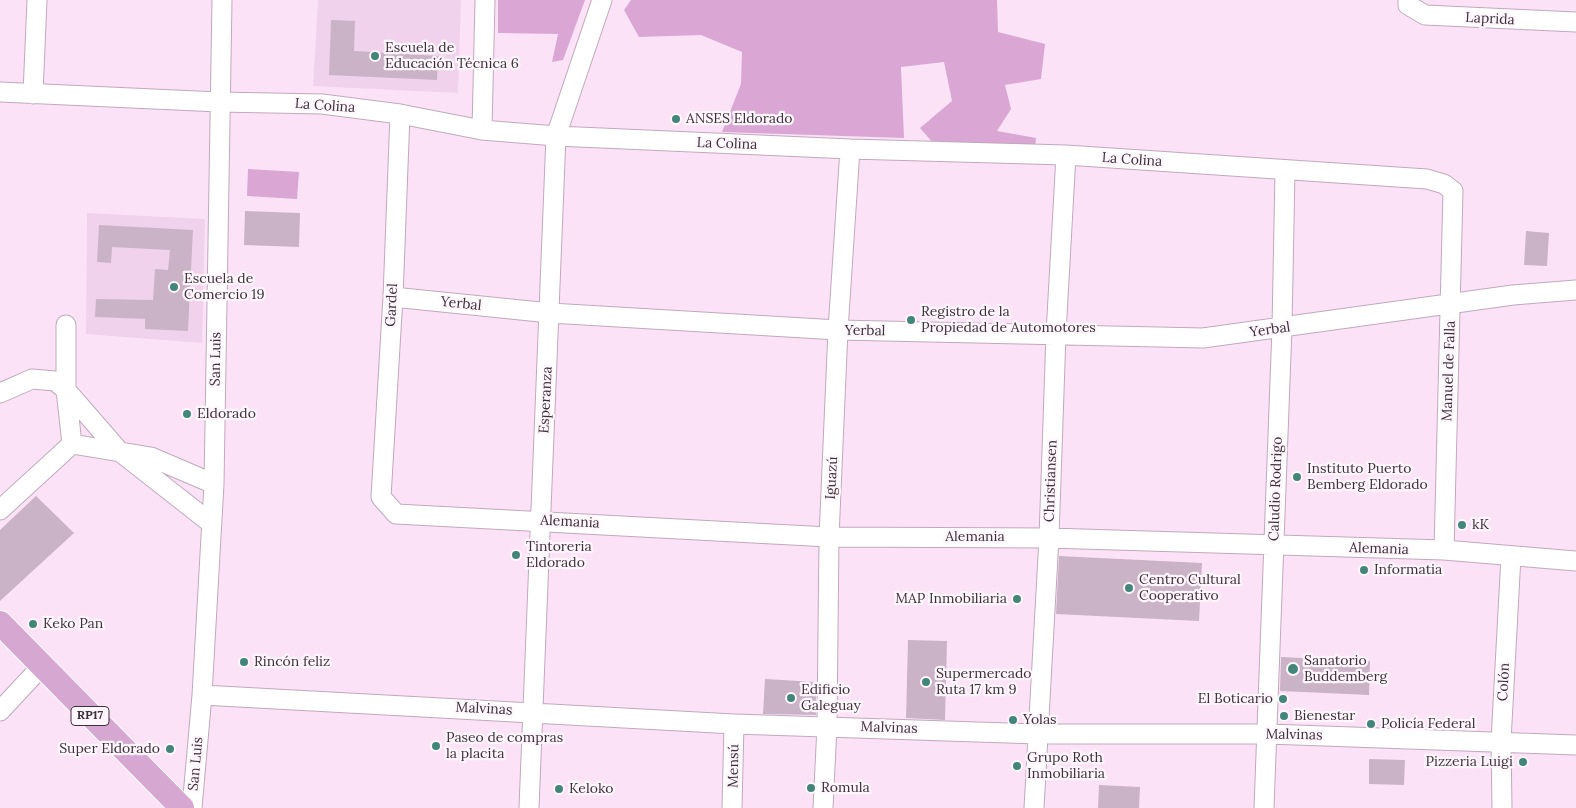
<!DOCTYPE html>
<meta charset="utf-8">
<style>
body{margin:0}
canvas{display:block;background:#fce2f7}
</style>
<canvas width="1576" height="808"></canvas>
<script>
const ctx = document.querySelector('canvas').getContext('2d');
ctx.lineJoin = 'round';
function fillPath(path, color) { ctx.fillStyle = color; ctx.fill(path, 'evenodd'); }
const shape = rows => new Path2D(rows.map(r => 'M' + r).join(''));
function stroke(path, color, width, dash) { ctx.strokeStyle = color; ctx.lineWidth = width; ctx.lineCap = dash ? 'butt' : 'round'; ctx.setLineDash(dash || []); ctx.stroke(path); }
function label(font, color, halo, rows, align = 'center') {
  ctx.font = font + ' Lora,serif'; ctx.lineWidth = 4.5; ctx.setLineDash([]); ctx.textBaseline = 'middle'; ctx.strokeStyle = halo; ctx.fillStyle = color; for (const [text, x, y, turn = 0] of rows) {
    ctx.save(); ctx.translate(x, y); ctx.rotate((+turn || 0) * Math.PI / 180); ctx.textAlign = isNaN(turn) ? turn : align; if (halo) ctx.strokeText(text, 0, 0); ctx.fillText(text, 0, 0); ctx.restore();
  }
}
const built = shape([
 [318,0,461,0,458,93,313,86],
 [87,213,205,219,202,343,86,334]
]);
const green = shape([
 [498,0,585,0,563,60,552,62,558,34,498,33],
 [631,0,997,0,998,32,1045,44,1041,79,1005,85,1011,109,997,131,1036,138,1035,148,934,144,920,128,952,101,944,62,901,67,904,138,722,132,741,84,742,52,701,35,639,37,624,10],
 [248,169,299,172,297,199,247,196]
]);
const building = shape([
 [331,20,355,21,354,51,438,56,437,80,329,75],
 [245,211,300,213,299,247,244,245],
 [99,225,193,230,188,331,145,329,145,319,95,317,96,299,153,300,155,269,168,270,170,250,112,247,111,263,97,262],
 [1526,231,1549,233,1547,266,1524,265],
 [36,496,74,533,0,601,0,530],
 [1059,556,1202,563,1199,621,1056,614],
 [908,640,947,641,945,720,906,718],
 [1281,657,1370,661,1369,695,1280,691],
 [765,679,816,682,816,715,763,714],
 [1369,759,1405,760,1404,785,1369,784],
 [1099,785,1140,787,1139,808,1098,808]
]);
const minor = shape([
 [1408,0,1408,5,1425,15,1576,22],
 [0,92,219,102,322,104,400,114,482,130,556,136,850,149,1066,155,1427,179,1444,184,1453,191,1444,550],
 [33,94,37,0],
 [400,114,393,297,381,497,396,514,829,537,1049,538,1444,550,1576,561],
 [482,130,485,0],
 [393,297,550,313,838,330,1203,338,1513,295,1576,290],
 [66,325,66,390,119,451,212,524],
 [0,393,32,379,55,381,66,390,72,444],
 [0,510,72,444,151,457,214,484],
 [202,695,734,724,1038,734,1268,734,1576,745],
 [0,711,41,667],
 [192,808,202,695,214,484,222,0],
 [529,808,556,136,602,0],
 [732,808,734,724],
 [823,808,827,726,829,537,838,330,850,149],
 [1034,808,1049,538,1056,334,1066,155],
 [1264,808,1282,328,1285,171],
 [1502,808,1501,741,1511,556]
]);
const major = shape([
 [0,623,182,808]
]);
const markers = [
 [375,56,5,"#42867b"],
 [676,119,5,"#42867b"],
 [174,287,5,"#42867b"],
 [911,320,5,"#42867b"],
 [187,414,5,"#42867b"],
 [1297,477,5,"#42867b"],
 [1462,525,5,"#42867b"],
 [516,555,5,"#42867b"],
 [1364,570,5,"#42867b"],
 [1129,588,5,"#42867b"],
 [1017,599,5,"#42867b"],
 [33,624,5,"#42867b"],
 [244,662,5,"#42867b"],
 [1293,669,6,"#42867b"],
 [926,682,5,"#42867b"],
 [791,698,5,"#42867b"],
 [1283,699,5,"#42867b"],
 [1284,716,5,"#42867b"],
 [1013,720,5,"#42867b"],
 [1371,724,5,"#42867b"],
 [436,746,5,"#42867b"],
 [170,749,5,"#42867b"],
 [1523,762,5,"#42867b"],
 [1017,766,5,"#42867b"],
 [811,788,5,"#42867b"],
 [559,789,5,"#42867b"]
];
const shields = [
 [90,716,38]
];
const shieldNames = [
 ["RP17",90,716]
];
const streetNames = [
 ["Laprida",1490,19,3],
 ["La Colina",325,106,4],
 ["La Colina",727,144,2],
 ["La Colina",1132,160,4],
 ["Yerbal",461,304,6],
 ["Gardel",392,305,-87],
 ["Yerbal",1270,330,-8],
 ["Yerbal",865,331,1],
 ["San Luis",216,359,-89],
 ["Manuel de Falla",1449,371,-88],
 ["Esperanza",546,400,-87],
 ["Iguazú",832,478,-87],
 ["Christiansen",1051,481,-88],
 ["Caludio Rodrigo",1276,489,-88],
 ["Alemania",570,522,3],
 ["Alemania",975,537],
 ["Alemania",1379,549,2],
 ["Colón",1504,682,-87],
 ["Malvinas",484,709,3],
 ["Malvinas",889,728,2],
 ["Malvinas",1294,735,1],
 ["San Luis",196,764,-85],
 ["Mensú",734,766,-89]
];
const poiNames = [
 ["Escuela de",385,48],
 ["Educación Técnica 6",385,64],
 ["ANSES Eldorado",686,119],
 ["Escuela de",184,279],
 ["Comercio 19",184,295],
 ["Registro de la",921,312],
 ["Propiedad de Automotores",921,328],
 ["Eldorado",197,414],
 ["Instituto Puerto",1307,469],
 ["Bemberg Eldorado",1307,485],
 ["kK",1472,525],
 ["Tintoreria",526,547],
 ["Eldorado",526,563],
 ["Informatia",1374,570],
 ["Centro Cultural",1139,580],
 ["Cooperativo",1139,596],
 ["MAP Inmobiliaria",1007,599,"right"],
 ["Keko Pan",43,624],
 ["Sanatorio",1304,661],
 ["Buddemberg",1304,677],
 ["Rincón feliz",254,662],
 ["Supermercado",936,674],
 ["Ruta 17 km 9",936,690],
 ["Edificio",801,690],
 ["Galeguay",801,706],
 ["El Boticario",1273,699,"right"],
 ["Bienestar",1294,716],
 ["Yolas",1023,720],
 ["Policía Federal",1381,724],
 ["Paseo de compras",446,738],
 ["la placita",446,754],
 ["Super Eldorado",160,749,"right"],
 ["Grupo Roth",1027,758],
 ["Inmobiliaria",1027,774],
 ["Pizzeria Luigi",1513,762,"right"],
 ["Romula",821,788],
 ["Keloko",569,789]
];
fillPath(built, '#f0d2ec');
fillPath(green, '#daa6d3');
fillPath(building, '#cbb3c7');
stroke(minor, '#c1a9bd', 21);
stroke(major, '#fff', 26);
stroke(minor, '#fff', 19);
stroke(major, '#d6a7d1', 24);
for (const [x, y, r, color] of markers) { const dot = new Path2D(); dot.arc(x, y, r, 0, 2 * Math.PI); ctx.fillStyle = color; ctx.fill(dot); stroke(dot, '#fff5fd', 2); }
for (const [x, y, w] of shields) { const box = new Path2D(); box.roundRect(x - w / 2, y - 9.5, w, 19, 4); ctx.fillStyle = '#fff5fd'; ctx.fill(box); stroke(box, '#3a3038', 1); }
label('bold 12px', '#3a3038', null, shieldNames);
label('14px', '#3a3038', '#fff5fd', streetNames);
label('14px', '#3a3038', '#fff5fd', poiNames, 'left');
</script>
